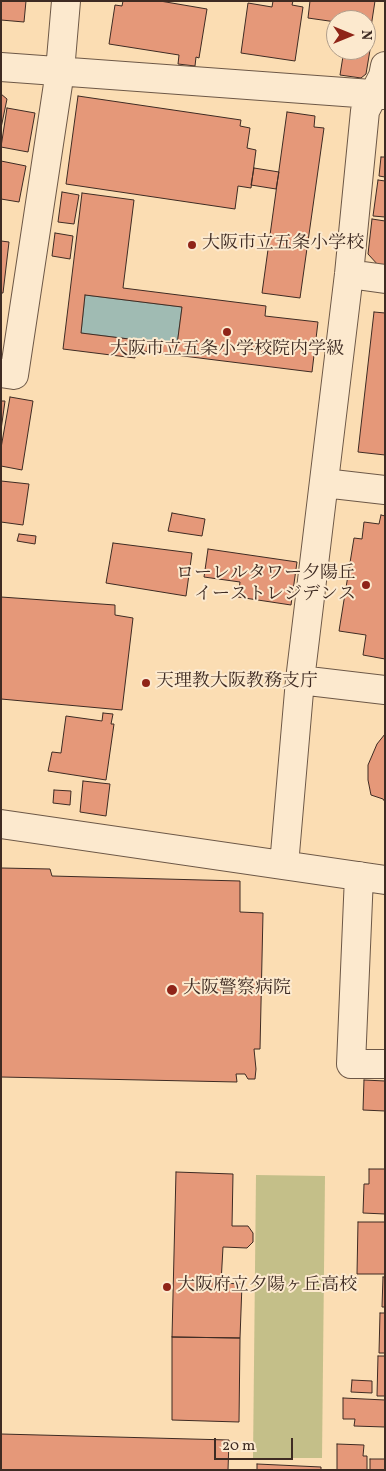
<!DOCTYPE html>
<meta charset="utf-8">
<style>
body{margin:0}
#map{position:relative;width:386px;height:1471px;overflow:hidden;background:#fbddb3;font-family:Vollkorn,serif}
canvas{display:block}
.frame{position:absolute;inset:0;border:2px solid #3e2b23;pointer-events:none}
.north{position:absolute;left:326px;top:10px;width:50px;height:50px;box-sizing:border-box;background:#fce9ce;border:1px solid #b09d8a;border-radius:50%;rotate:90deg;font-size:14px;font-weight:700;line-height:20px;text-align:center;color:#3e2b23}
.north::after{content:'';display:block;margin:auto;width:18px;height:22px;background:#8f2418;clip-path:polygon(50% 0,100% 100%,50% 72%,0 100%)}
.scale{position:absolute;left:214px;top:1438px;width:79px;height:22px;box-sizing:border-box;border:2px solid #3e2b23;border-top:0;padding-left:6px;font-size:15px;line-height:18px;white-space:nowrap;color:#3e2b23;-webkit-text-stroke:4px #fce9ce;paint-order:stroke}
</style>
<div id="map">
<canvas width="386" height="1471"></canvas>
<div class="frame"></div>
<div class="north">N</div>
<div class="scale">20 m</div>
</div>
<script>
const ctx = document.querySelector('canvas').getContext('2d');
ctx.lineJoin = 'round';
function fillPath(path, color) { ctx.fillStyle = color; ctx.fill(path, 'evenodd'); }
const shape = rows => new Path2D(rows.map(r => 'M' + r).join(''));
function stroke(path, color, width, dash) { ctx.strokeStyle = color; ctx.lineWidth = width; ctx.lineCap = dash ? 'butt' : 'round'; ctx.setLineDash(dash || []); ctx.stroke(path); }
function label(font, color, halo, rows, align = 'center') {
  ctx.font = font + ' Vollkorn,"Noto Serif JP",serif'; ctx.lineWidth = 4; ctx.setLineDash([]); ctx.textBaseline = 'middle'; ctx.strokeStyle = halo; ctx.fillStyle = color; for (const [text, x, y, turn = 0] of rows) {
    ctx.save(); ctx.translate(x, y); ctx.rotate((+turn || 0) * Math.PI / 180); ctx.textAlign = isNaN(turn) ? turn : align; if (halo) ctx.strokeText(text, 0, 0); ctx.fillText(text, 0, 0); ctx.restore();
  }
}
const green = shape([
 [256,1175,325,1176,322,1458,253,1458]
]);
const water = shape([
 [85,295,182,307,177,345,81,333,85,295]
]);
const building = shape([
 [1,1,26,1,24,22,1,20,1,1],
 [123,1,160,1,207,9,199,58,196,57,195,66,178,64,179,55,109,44,115,5,122,6,123,1],
 [273,1,293,1,292,5,303,7,295,61,241,53,248,3,272,7,273,1],
 [310,1,375,1,371,27,366,27,366,20,336,20,336,22,308,18,310,1],
 [366,37,372,38,366,74,361,78,340,75,344,50,366,50,366,37],
 [1,94,7,99,1,128,1,94],
 [78,96,241,120,240,126,250,128,247,148,256,150,251,188,238,186,235,209,66,184,78,96],
 [7,108,35,113,28,152,1,147,7,108],
 [287,112,315,116,314,127,324,128,300,298,262,293,287,112],
 [381,157,385,157,385,177,379,176,381,157],
 [1,161,26,166,19,202,1,199,1,161],
 [254,168,279,172,276,189,251,185,254,168],
 [378,180,385,181,385,217,373,216,378,180],
 [62,192,79,195,74,224,58,222,62,192],
 [82,193,134,200,123,288,266,306,265,316,318,322,312,372,135,350,135,358,63,349,82,193],
 [85,295,182,307,177,345,81,333,85,295],
 [372,219,385,221,385,267,379,266,368,254,372,219],
 [55,233,73,236,70,259,52,256,55,233],
 [1,241,9,242,3,293,1,293,1,241],
 [374,312,385,313,385,455,358,452,374,312],
 [10,397,33,401,22,470,1,466,1,448,10,397],
 [1,401,5,401,1,430,1,401],
 [1,481,29,484,23,525,1,522,1,481],
 [172,513,205,519,202,536,168,531,172,513],
 [381,515,385,516,385,659,363,655,366,635,339,631,354,538,362,539,364,522,379,524,381,515],
 [19,534,36,536,35,544,17,541,19,534],
 [113,543,192,553,186,596,106,583,113,543],
 [208,549,297,562,291,605,238,597,240,582,204,577,208,549],
 [1,597,115,605,115,615,133,618,122,710,1,699,1,597],
 [103,713,113,714,111,724,114,724,106,780,48,771,52,752,61,753,66,716,102,721,103,713],
 [385,734,385,802,383,799,371,795,368,780,368,765,377,744,385,734],
 [83,781,110,784,106,816,80,812,83,781],
 [54,790,71,791,70,805,53,803,54,790],
 [1,868,50,869,52,876,240,881,240,912,263,913,260,1049,254,1049,256,1069,255,1079,248,1079,245,1074,236,1074,237,1082,1,1077,1,868],
 [364,1080,385,1081,385,1111,363,1110,364,1080],
 [369,1169,385,1169,385,1214,363,1213,364,1184,369,1184,369,1169],
 [176,1172,233,1174,232,1226,248,1226,253,1233,253,1242,247,1248,223,1247,221,1283,242,1284,240,1338,172,1337,176,1172],
 [358,1222,385,1222,385,1274,357,1274,358,1222],
 [383,1277,385,1277,385,1307,382,1307,383,1277],
 [380,1313,385,1313,385,1353,379,1353,380,1313],
 [172,1337,240,1338,239,1422,172,1420,172,1337],
 [378,1356,385,1356,385,1396,377,1396,378,1356],
 [352,1380,372,1381,372,1393,351,1392,352,1380],
 [343,1398,385,1400,385,1427,354,1426,355,1419,343,1419,343,1398],
 [1,1434,229,1440,228,1470,1,1470,1,1434],
 [337,1444,364,1445,363,1456,367,1456,367,1470,337,1470,337,1444],
 [370,1459,385,1459,385,1470,370,1470,370,1459],
 [257,1464,321,1467,321,1470,257,1470,257,1464]
]);
const minor = shape([
 [1,67,385,95],
 [349,274,385,279],
 [1,373,14,375,60,71,66,1],
 [324,483,385,490],
 [300,680,385,690],
 [1,824,385,880],
 [284,865,300,680,349,274,365,111,383,76,385,66],
 [359,876,351,1064,385,1064]
]);
const markers = [
 [192,245,5,"#8f2418"],
 [227,332,5,"#8f2418"],
 [366,585,5,"#8f2418"],
 [146,683,5,"#8f2418"],
 [172,990,6,"#8f2418"],
 [167,1287,5,"#8f2418"]
];
const poiNames = [
 ["大阪市立五条小学校",202,245],
 ["大阪市立五条小学校院内学級",227,351,"center"],
 ["ローレルタワー夕陽丘",356,575,"right"],
 ["イーストレジデンス",356,596,"right"],
 ["天理教大阪教務支庁",156,683],
 ["大阪警察病院",183,990],
 ["大阪府立夕陽ヶ丘高校",177,1287]
];
fillPath(green, '#c4bf89');
fillPath(water, '#a0bbb3');
stroke(water, '#798179', 1);
fillPath(building, '#e59879');
stroke(building, '#3e2b23', 1);
stroke(minor, '#6d5847', 30);
stroke(minor, '#fce9ce', 28);
for (const [x, y, r, color] of markers) { const dot = new Path2D(); dot.arc(x, y, r, 0, 2 * Math.PI); ctx.fillStyle = color; ctx.fill(dot); stroke(dot, '#fce9ce', 2); }
label('18px', '#3e2b23', '#fce9ce', poiNames, 'left');
</script>
